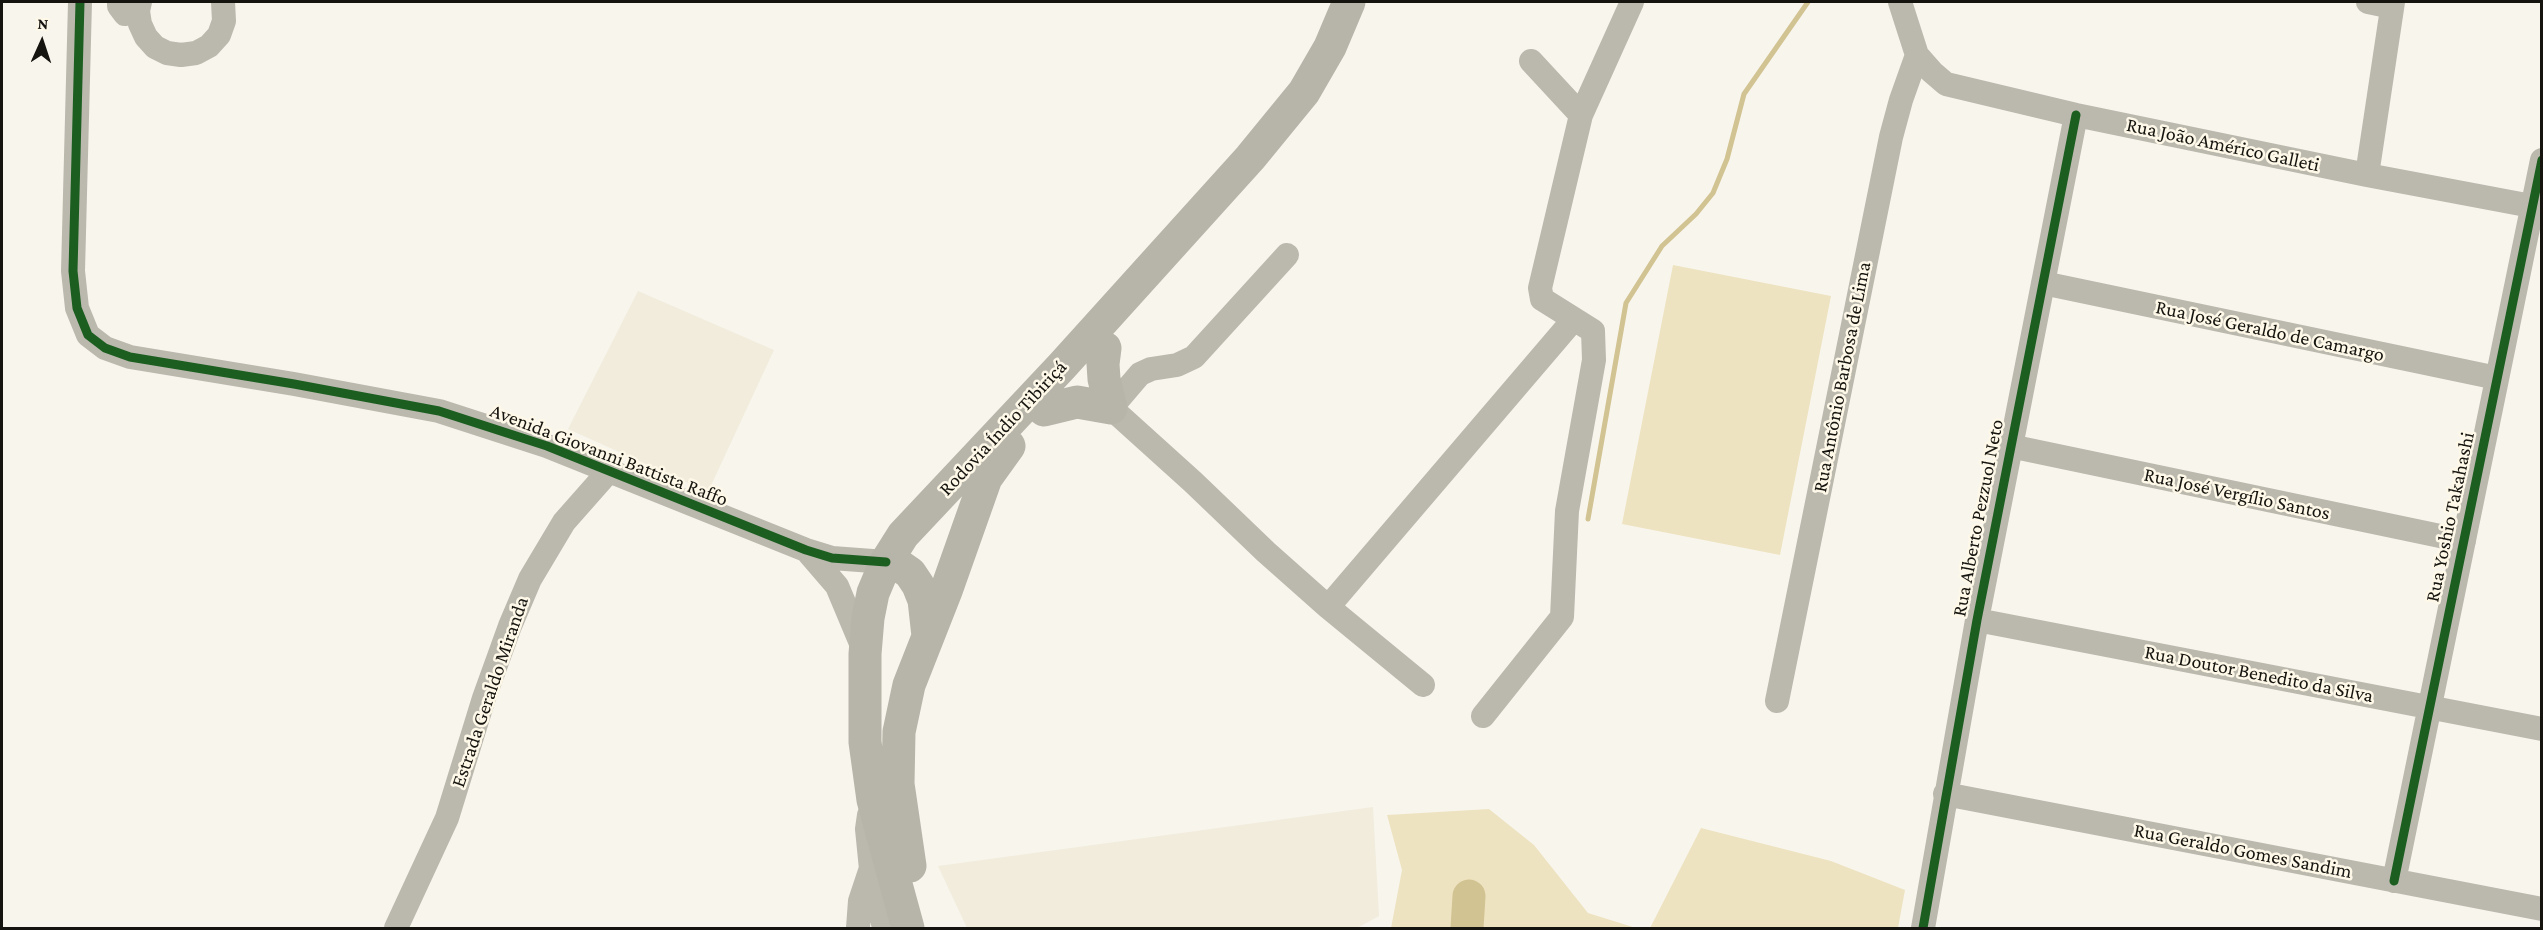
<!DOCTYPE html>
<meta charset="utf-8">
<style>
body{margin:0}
#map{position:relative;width:2543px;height:930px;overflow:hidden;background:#f8f5ed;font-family:"Crimson Pro",serif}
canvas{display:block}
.frame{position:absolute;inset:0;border:3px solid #16140f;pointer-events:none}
.north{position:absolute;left:12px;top:12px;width:60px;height:60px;-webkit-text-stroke:4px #fdf8e8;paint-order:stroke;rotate:3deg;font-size:16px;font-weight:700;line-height:24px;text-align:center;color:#16140f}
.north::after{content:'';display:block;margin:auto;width:21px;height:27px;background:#16140f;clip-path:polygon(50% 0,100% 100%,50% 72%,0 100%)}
</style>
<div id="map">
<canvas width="2543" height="930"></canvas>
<div class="frame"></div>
<div class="north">N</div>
</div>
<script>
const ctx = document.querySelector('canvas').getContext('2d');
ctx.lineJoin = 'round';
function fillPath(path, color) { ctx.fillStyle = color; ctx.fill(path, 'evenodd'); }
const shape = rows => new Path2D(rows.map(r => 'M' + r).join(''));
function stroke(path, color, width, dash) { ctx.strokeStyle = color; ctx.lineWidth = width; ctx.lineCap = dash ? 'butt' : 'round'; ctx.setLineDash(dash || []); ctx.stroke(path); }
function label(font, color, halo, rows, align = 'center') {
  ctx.font = font + ' "Crimson Pro",serif'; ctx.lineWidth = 5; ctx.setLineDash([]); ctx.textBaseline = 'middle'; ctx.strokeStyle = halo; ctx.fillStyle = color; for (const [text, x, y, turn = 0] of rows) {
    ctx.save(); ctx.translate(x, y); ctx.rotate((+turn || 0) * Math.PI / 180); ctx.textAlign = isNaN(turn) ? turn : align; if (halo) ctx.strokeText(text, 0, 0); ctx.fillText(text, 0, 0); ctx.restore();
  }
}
const built = shape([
 [638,291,774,350,708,492,568,429],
 [1373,807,1379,916,1357,928,967,928,938,866]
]);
const green = shape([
 [1673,265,1831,296,1780,555,1622,524],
 [1489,809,1534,845,1588,913,1636,928,1391,928,1402,870,1387,815],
 [1701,828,1831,861,1905,890,1898,928,1650,928]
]);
const stream = shape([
 [1588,519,1626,303,1662,246,1696,214,1713,193,1727,159,1744,94,1808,2]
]);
const river = shape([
 [1467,928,1469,896]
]);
const minor = shape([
 [80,2,73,271,77,308,88,335,105,348,130,357,294,384,439,411,547,446,806,550,832,558,886,562],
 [119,2,119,6,125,14,138,11],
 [140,2,138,11,140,24,146,37,155,47,167,53,181,55,196,53,209,46,219,35,224,21,223,2],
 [1900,2,1917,55,1932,72,1946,84,2076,115,2367,175,2542,208],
 [2368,2,2392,7],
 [1581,115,1632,2],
 [2367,175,2393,2],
 [1287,255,1194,357,1177,365,1151,369,1140,374,1111,408,1193,482,1266,552,1328,607,1423,685],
 [2043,283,2497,378],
 [2010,446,2464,541],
 [806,550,837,586,863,648],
 [1328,607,1574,319],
 [1977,620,2542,729],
 [1777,701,1891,137,1901,100,1917,55],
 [1483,716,1562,617,1567,511,1594,360,1593,331,1542,299,1540,288,1581,115,1531,61],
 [1945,794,2542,909],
 [869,815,867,829,871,869,884,928],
 [2394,881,2542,160],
 [396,928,447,818,484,698,510,626,530,579,564,522,609,471],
 [858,928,860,901,870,871],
 [1923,928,1977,620,2076,115]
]);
const highway = shape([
 [1044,410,1077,402,1111,408,1104,379,1103,364,1105,348],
 [886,562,897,564,910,573,918,585,924,600,928,636],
 [910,866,898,784,899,732,909,685,946,591,986,478,1009,446],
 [908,928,873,800,865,742,865,654,868,618,873,593,886,562,903,535,1062,366,1250,158,1304,92,1330,47,1349,2]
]);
const cycleway = shape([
 [80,2,73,271,77,308,88,335,105,348,130,357,294,384,439,411,547,446,806,550,832,558,886,562],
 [2394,881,2542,160],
 [1923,928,1977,620,2076,115]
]);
const streetNames = [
 ["Rua João Américo Galleti",2223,145,12],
 ["Rua José Geraldo de Camargo",2270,331,12],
 ["Rua Antônio Barbosa de Lima",1842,377,-79],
 ["Rodovia Índio Tibiriçá",1003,428,-47],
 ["Avenida Giovanni Battista Raffo",609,455,21],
 ["Rua José Vergílio Santos",2237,494,12],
 ["Rua Yoshio Takahashi",2450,517,-78],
 ["Rua Alberto Pezzuol Neto",1978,518,-79],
 ["Rua Doutor Benedito da Silva",2259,674,11],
 ["Estrada Geraldo Miranda",490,692,-71],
 ["Rua Geraldo Gomes Sandim",2243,851,11]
];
fillPath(built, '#f1ecdc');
fillPath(green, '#eee3c0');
stroke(stream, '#d2c392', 5);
stroke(river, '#d2c392', 33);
stroke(minor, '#bbb8ae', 24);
stroke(highway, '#b7b4aa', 33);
stroke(cycleway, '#1b5e20', 9);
label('20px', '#16140f', '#fdf8e8', streetNames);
</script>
